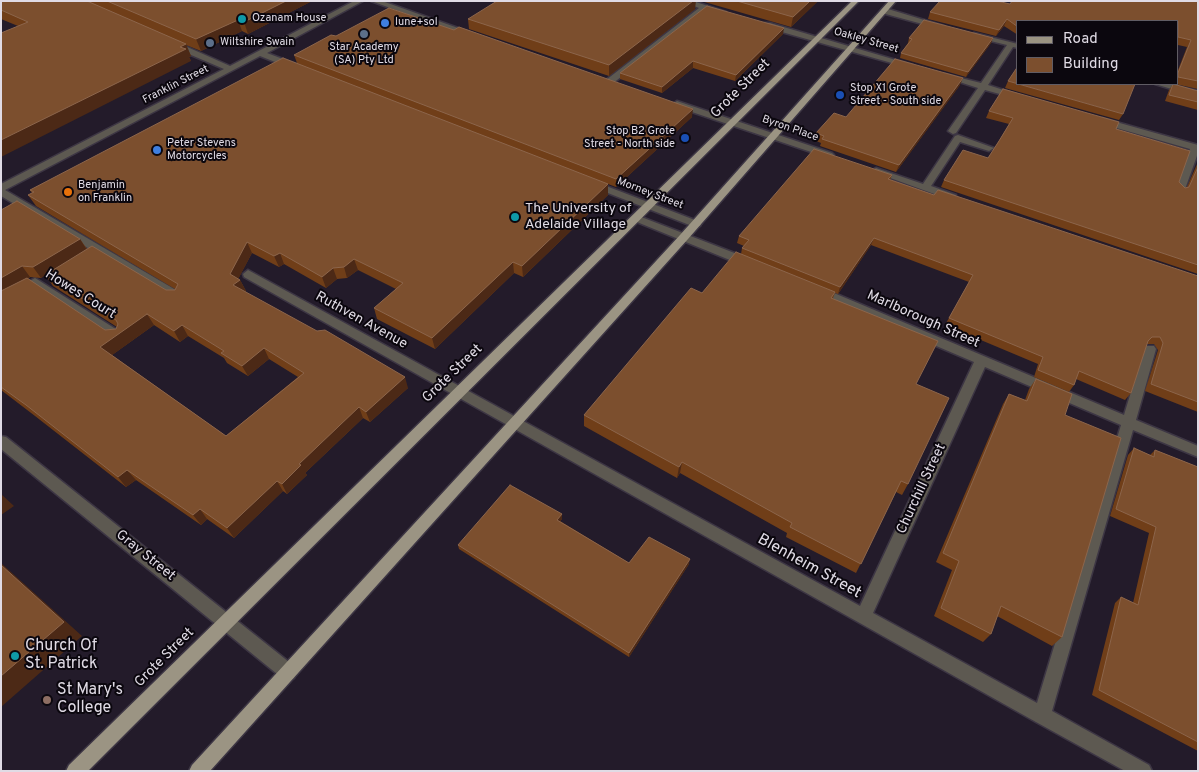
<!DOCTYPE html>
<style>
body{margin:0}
#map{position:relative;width:1199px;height:772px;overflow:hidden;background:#231b2a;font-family:Overpass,sans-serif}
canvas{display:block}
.frame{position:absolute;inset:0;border:2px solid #e0dbe5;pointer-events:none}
.legend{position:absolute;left:1016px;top:20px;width:162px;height:65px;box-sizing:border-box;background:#0b070e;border:1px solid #605c64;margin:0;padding:6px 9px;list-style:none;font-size:15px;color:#e0dbe5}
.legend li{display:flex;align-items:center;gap:10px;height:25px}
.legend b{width:25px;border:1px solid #605c64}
</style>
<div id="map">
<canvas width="1199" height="772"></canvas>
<div class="frame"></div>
<ul class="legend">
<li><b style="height:6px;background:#9b9483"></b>Road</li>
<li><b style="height:14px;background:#7c4f2e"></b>Building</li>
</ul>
</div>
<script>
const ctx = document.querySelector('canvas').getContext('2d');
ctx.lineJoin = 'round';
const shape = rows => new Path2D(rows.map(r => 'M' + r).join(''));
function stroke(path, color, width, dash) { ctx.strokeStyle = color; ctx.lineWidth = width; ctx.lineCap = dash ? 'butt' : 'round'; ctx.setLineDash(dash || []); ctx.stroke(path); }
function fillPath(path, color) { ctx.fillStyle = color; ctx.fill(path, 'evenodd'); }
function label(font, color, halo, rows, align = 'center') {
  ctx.font = font + ' Overpass,sans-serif'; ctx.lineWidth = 4; ctx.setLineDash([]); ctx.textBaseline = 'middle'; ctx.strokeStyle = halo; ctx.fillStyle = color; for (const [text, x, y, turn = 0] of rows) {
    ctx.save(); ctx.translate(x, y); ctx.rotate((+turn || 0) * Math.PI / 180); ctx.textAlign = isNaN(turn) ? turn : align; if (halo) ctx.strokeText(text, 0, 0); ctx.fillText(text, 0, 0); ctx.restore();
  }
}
const minor = shape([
 [354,1,363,1,267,53,296,64,296,68,290,68,260,56,5,190,181,293,183,296,181,299,173,299,1,196,1,184,224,69,170,46,170,42,176,42,230,66,354,1],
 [371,1,382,1,475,34,468,36,371,1],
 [681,1,693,1,726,12,722,14,706,10,612,84,606,84,606,80,699,8,681,1],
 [882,9,888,9,944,26,937,28,882,13,882,9],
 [764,23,770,23,913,65,906,67,764,27,764,23],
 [974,33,1018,44,1018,48,1013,47,988,85,1022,96,1018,99,985,90,956,133,953,134,948,131,978,88,941,76,945,74,981,83,1007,45,974,37,974,33],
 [1155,84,1168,84,1198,91,1198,97,1155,84],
 [677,101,832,153,834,155,829,158,826,157,674,106,673,104,677,101],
 [1102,118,1198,145,1198,153,1184,192,1181,193,1176,190,1190,149,1099,123,1098,121,1102,118],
 [958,135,994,148,989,151,960,142,931,186,956,195,956,199,948,199,871,171,876,168,923,184,955,136,958,135],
 [593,181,700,222,701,224,700,226,692,226,590,186,588,184,593,181],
 [636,215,750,259,751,262,746,266,742,265,632,220,632,216,636,215],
 [248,270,860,606,974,362,814,294,812,291,814,288,822,288,1124,415,1144,349,1146,346,1154,346,1156,349,1136,420,1198,446,1198,457,1133,430,1052,711,1149,765,1152,771,1125,771,1036,722,244,277,243,274,248,270],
 [985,367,1121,425,1037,703,873,613,985,367],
 [35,278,122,333,124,336,122,339,114,339,35,287,1,306,1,297,35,278],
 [1,436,6,437,294,666,296,672,294,678,288,680,282,678,1,449,1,436]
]);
const major = shape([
 [852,1,859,1,88,771,66,771,69,765,852,1],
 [889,1,896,1,688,239,210,771,189,771,192,765,680,235,889,1]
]);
const wall = shape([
 [1,1,312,1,248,34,242,31,201,51,186,45,191,56,189,57,191,61,18,26,1,19],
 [701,1,818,1,791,27],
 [1198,1,1198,89,1175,84,1178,84,1178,70,1187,47,1178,45,1178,21,1018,21,1018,35,1004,26,996,36,928,19,930,12,1010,4],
 [695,9,609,76,469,29,468,19],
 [783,34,735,81,693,68,662,93,620,79,620,73],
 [336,36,692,117,616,187,608,184,608,195,523,277,514,273,435,349,377,319,374,308,396,289,358,270,347,278,337,279,326,288,284,264,279,267,252,253,238,279,240,280,246,291,245,292,408,388,370,422,363,418,305,473,307,475,287,494,283,491,234,538,207,519,201,525,136,480,126,487,35,416,1,390,1,210,80,239,87,249,166,290,175,290,175,289,36,206,28,195,32,193,30,190,297,63,294,55],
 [45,275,53,286,117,327,116,329,105,330,28,279,30,277,41,278],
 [154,325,180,342,188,336,224,358,227,363,248,376,269,359,298,377,226,436,112,355],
 [909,38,993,38,991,43,966,77,900,58,901,53,908,43],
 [1008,81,1123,114,1119,120,1005,88],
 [1173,84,1198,91,1198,110,1165,101,1169,90],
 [960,85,896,172,820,146,821,143,814,140,816,133,846,117],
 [989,111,1116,129,1185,188,1187,187,1198,162,1198,274,941,187,944,180,988,158,999,141,1009,124,986,118],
 [892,175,890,180,934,195,1198,276,1198,412,1145,391,1158,350,1154,344,1147,344,1131,393,1125,400,1076,379,1074,385,1069,392,1034,377,1038,364,945,325,969,282,871,245,838,294,835,293,833,298,916,384,908,484,902,495,896,492,856,573,786,537,787,533,680,473,677,478,584,426,584,415,741,254,742,248,744,246,737,243,739,236],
 [1036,379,1065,415,1062,637,1052,646,997,616,991,634,983,642,934,616,952,570,936,562,1003,404,1009,394,1025,400,1029,389],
 [1134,448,1150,455,1155,450,1198,467,1198,751,1092,695,1115,603,1121,597,1133,603,1149,533,1110,516,1128,455],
 [562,514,562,519,560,521,629,563,689,564,629,657,459,549,458,545]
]);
const shadedWall = shape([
 [286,1,312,1,248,34,244,22],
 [693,1,696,1,695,9,609,76,609,65],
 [810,1,818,1,791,27,793,17],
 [1007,19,1004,26,996,36,999,30],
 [238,20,242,31,201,51,196,39],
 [784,28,783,34,735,81,736,75],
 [993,38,991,43,966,77,968,72],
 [186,44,191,56,189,57,191,61,1,157,1,140],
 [693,61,693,68,662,93,662,87],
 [963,78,960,85,896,172,899,165],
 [693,109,692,117,616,187,616,179],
 [608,184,608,195,523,277,522,266],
 [874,238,871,245,838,294,840,287],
 [80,239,87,250,41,278,33,267],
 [247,242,252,253,236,283,240,280,246,291,238,296,233,285,230,274],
 [280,253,284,264,279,267,274,256],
 [354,259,358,270,347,278,344,267],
 [513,262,514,273,435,349,432,338],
 [22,266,30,277,1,295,1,278],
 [333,268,337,279,326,288,322,277],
 [147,314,154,325,108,358,100,347],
 [182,325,188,336,180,342,174,331],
 [264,348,269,359,248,376,242,366],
 [405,377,408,388,370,422,366,412],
 [359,407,363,418,305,473,307,475,287,494,282,484,299,464],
 [682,462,680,473,677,478,679,467],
 [127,470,136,480,126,487,118,477],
 [277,481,283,491,234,538,227,528],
 [1,494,14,506,1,515],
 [200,509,207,519,201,525,193,515],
 [562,514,562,519,557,525,557,520],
 [690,559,689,564,629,657,629,653],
 [1,563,82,636,1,707]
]);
const building = shape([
 [1,1,87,1,186,44,180,47,186,49,1,140,1,33,28,22,1,10,1,1],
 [107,1,286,1,244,22,238,20,196,39,107,1],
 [497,1,693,1,609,65,468,19,497,1],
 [737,1,810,1,793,17,737,1],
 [940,1,997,1,1010,4,1012,1,1198,1,1198,81,1178,77,1178,73,1191,40,1178,37,1178,21,1018,21,1018,27,1007,19,999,30,930,12,940,1],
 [707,6,784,28,736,75,693,61,662,87,620,73,707,6],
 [389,8,454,30,459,27,693,109,616,179,294,55,331,35,336,36,389,8],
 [924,20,993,38,968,72,901,53,912,39,909,38,924,20],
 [283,58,608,184,522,266,513,262,432,338,374,308,403,283,354,259,344,267,333,268,322,277,280,253,274,256,247,242,230,274,240,280,233,285,317,331,325,330,405,377,366,412,359,407,299,464,301,465,282,484,277,481,227,528,200,509,193,515,127,470,118,477,26,405,1,387,1,291,27,278,105,330,116,329,118,324,116,320,45,275,92,246,166,290,175,290,178,284,28,195,34,192,30,190,283,58],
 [147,314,174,331,182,325,224,351,221,353,242,366,264,348,304,373,226,436,100,347,147,314],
 [895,59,963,78,899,165,822,139,824,136,816,133,834,113,846,117,895,59],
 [1018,66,1018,84,1135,84,1123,114,1008,81,1018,66],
 [1173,84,1198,91,1198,102,1169,95,1173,84],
 [1003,89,1119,122,1116,129,1190,151,1179,182,1185,188,1189,187,1198,167,1198,265,944,180,963,150,988,158,999,141,1013,118,989,111,1003,89],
 [814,149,892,175,888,179,934,195,938,190,1198,276,1198,402,1151,384,1163,343,1160,337,1152,337,1148,341,1131,393,1079,371,1074,385,1038,370,1043,357,949,318,973,275,874,238,840,287,742,248,749,240,739,236,814,149],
 [17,201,80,239,33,267,22,266,1,278,1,210,17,201],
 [736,252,835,292,831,298,938,341,916,384,949,398,908,484,901,481,861,564,790,527,792,523,682,462,679,467,584,415,691,288,702,293,736,252],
 [1036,379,1072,394,1065,415,1121,438,1062,637,1001,606,991,634,941,608,959,561,943,553,1009,394,1027,401,1036,379],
 [1134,448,1154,457,1155,450,1198,467,1198,742,1099,690,1121,597,1138,605,1156,527,1116,509,1134,448],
 [510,485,562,514,557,520,629,563,649,537,690,559,629,653,458,545,510,485],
 [1,565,64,622,1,676,1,565]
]);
const markers = [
 [242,19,5,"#0f9aa8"],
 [385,23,5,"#3f7fe0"],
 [364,34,5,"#5c6f8a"],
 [210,43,5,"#5c6f8a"],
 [840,95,5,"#1a4fb4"],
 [685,138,5,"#1a4fb4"],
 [157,150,5,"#3f7fe0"],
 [68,192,5,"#e8710a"],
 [515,217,5,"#0f9aa8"],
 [15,656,5,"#0f9aa8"],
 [47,700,5,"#8d6e63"]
];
const farPoinames = [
 ["Ozanam House",252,19],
 ["lune+sol",395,23],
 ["Wiltshire Swain",220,43],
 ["Star Academy",364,48,"center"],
 ["(SA) Pty Ltd",364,61,"center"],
 ["Stop X1 Grote",850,89],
 ["Street - South side",850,102],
 ["Stop B2 Grote",675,132,"right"],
 ["Street - North side",675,145,"right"],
 ["Peter Stevens",167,144],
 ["Motorcycles",167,157],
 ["Benjamin",78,186],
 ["on Franklin",78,199]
];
const farStreetnames = [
 ["Oakley Street",866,41,16],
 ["Franklin Street",176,85,-27],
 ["Byron Place",790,129,19],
 ["Morney Street",650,194,21]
];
const streetNames = [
 ["Grote Street",741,89,-45],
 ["Howes Court",80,295,32],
 ["Marlborough Street",923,320,24],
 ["Ruthven Avenue",361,321,29],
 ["Grote Street",453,374,-44],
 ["Churchill Street",922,489,-65],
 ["Gray Street",145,556,39],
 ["Grote Street",165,658,-45]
];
const poiNames = [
 ["The University of",525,209],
 ["Adelaide Village",525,225]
];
const nearStreetnames = [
 ["Blenheim Street",809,567,29]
];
const nearPoinames = [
 ["Church Of",25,647],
 ["St. Patrick",25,665],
 ["St Mary's",57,691],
 ["College",57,709]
];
stroke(minor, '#3d3644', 3);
stroke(major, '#3d3644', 3);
fillPath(minor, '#5d5951');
fillPath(major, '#9b9483');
fillPath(wall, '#703e18');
fillPath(shadedWall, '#4c2916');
fillPath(building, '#7c4f2e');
stroke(building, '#8c654b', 1);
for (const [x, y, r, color] of markers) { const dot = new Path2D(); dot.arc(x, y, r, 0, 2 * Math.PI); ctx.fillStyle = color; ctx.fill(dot); stroke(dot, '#0b070e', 2); }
label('11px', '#e0dbe5', '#0b070e', farPoinames, 'left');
label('11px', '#e0dbe5', '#0b070e', farStreetnames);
label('14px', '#e0dbe5', '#0b070e', streetNames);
label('14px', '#e0dbe5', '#0b070e', poiNames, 'left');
label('16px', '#e0dbe5', '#0b070e', nearStreetnames);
label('16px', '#e0dbe5', '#0b070e', nearPoinames, 'left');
</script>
